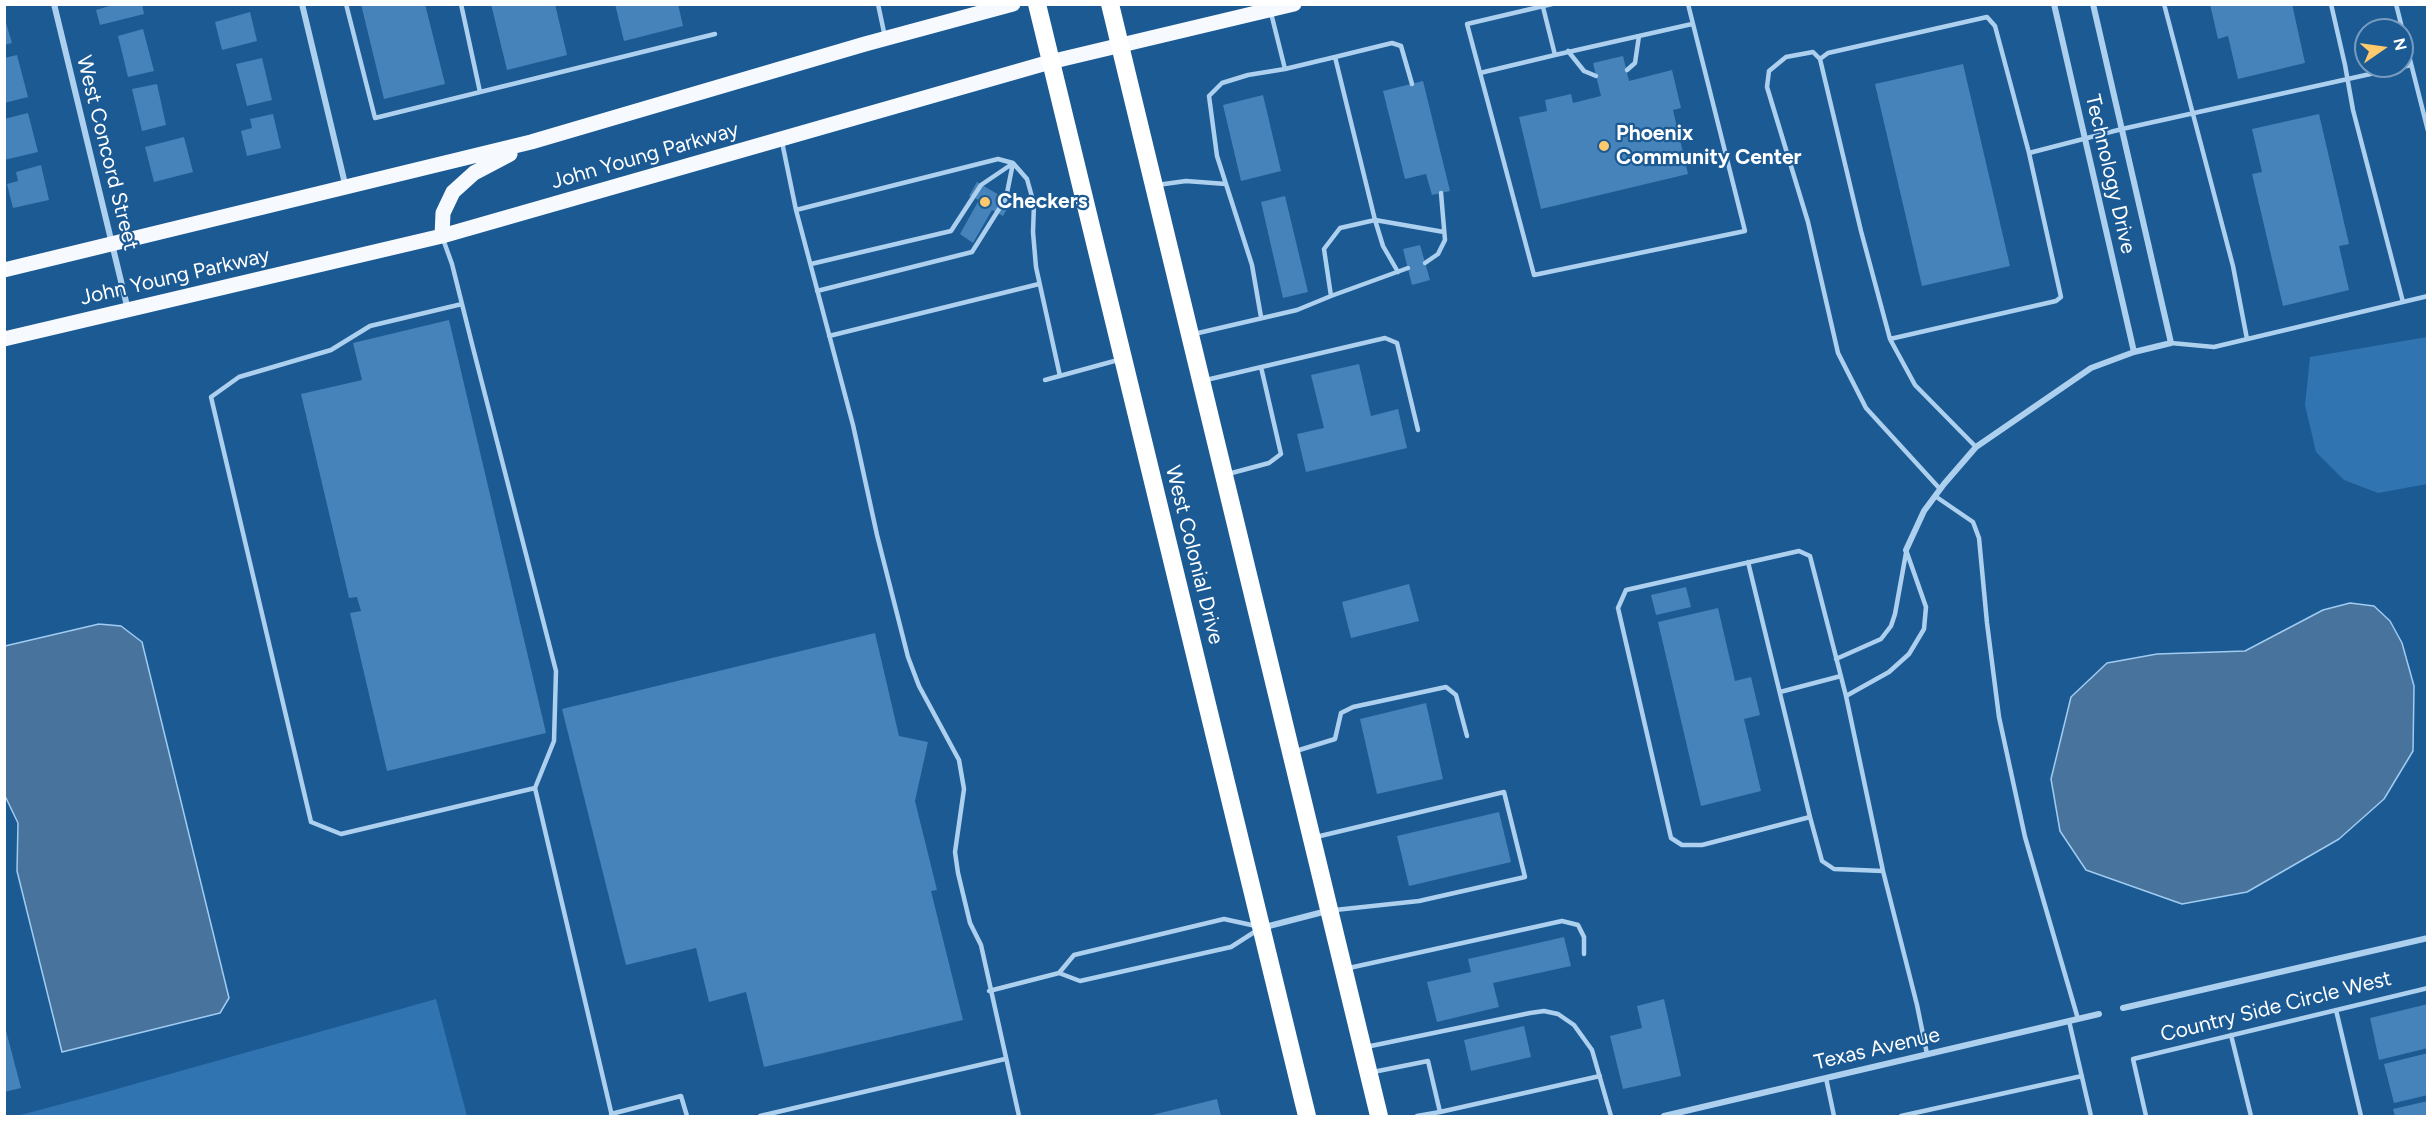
<!DOCTYPE html>
<style>
body{margin:0}
#map{position:relative;width:2432px;height:1121px;overflow:hidden;background:#1c5a94;font-family:Figtree,sans-serif}
canvas{display:block}
.frame{position:absolute;inset:0;border:6px solid #fff;pointer-events:none}
.north{position:absolute;left:2354px;top:18px;width:60px;height:60px;box-sizing:border-box;background:#1c5a94;border:2px solid #779cbf;border-radius:50%;rotate:77deg;font-size:16px;font-weight:700;line-height:24px;text-align:center;color:#fff}
.north::after{content:'';display:block;margin:auto;width:21px;height:27px;background:#ffc96c;clip-path:polygon(50% 0,100% 100%,50% 72%,0 100%)}
</style>
<div id="map">
<canvas width="2432" height="1121"></canvas>
<div class="frame"></div>
<div class="north">N</div>
</div>
<script>
const ctx = document.querySelector('canvas').getContext('2d');
ctx.lineJoin = 'round';
function fillPath(path, color) { ctx.fillStyle = color; ctx.fill(path, 'evenodd'); }
const shape = rows => new Path2D(rows.map(r => 'M' + r).join(''));
function stroke(path, color, width, dash) { ctx.strokeStyle = color; ctx.lineWidth = width; ctx.lineCap = dash ? 'butt' : 'round'; ctx.setLineDash(dash || []); ctx.stroke(path); }
function label(font, color, halo, rows, align = 'center') {
  ctx.font = font + ' Figtree,sans-serif'; ctx.lineWidth = 4.5; ctx.setLineDash([]); ctx.textBaseline = 'middle'; ctx.strokeStyle = halo; ctx.fillStyle = color; for (const [text, x, y, turn = 0] of rows) {
    ctx.save(); ctx.translate(x, y); ctx.rotate((+turn || 0) * Math.PI / 180); ctx.textAlign = isNaN(turn) ? turn : align; if (halo) ctx.strokeText(text, 0, 0); ctx.fillText(text, 0, 0); ctx.restore();
  }
}
const green = shape([
 [2427,337,2427,484,2378,493,2344,480,2316,452,2305,405,2310,357],
 [436,999,467,1116,17,1116,99,1094]
]);
const water = shape([
 [2350,603,2374,606,2390,621,2402,643,2414,686,2413,751,2384,799,2339,839,2247,892,2182,904,2086,870,2060,831,2051,779,2071,697,2107,663,2157,654,2245,651,2323,610,2350,603],
 [99,624,121,626,142,642,229,998,220,1013,62,1052,17,871,18,823,5,796,5,646,99,624]
]);
const building = shape([
 [116,4,142,4,144,14,100,25,96,10],
 [361,4,425,4,445,84,384,99],
 [491,4,555,4,567,55,507,70],
 [615,4,678,4,683,26,624,41],
 [2210,4,2292,4,2305,63,2238,79,2228,36,2218,39],
 [250,12,257,41,222,50,215,22],
 [4,16,12,43,4,45],
 [143,29,154,71,128,77,118,36],
 [17,55,28,97,4,103,4,58],
 [1623,56,1629,81,1672,70,1681,108,1673,110,1688,174,1541,209,1519,117,1547,111,1545,100,1571,94,1573,103,1601,96,1593,63],
 [262,58,272,100,247,106,236,64],
 [1963,64,2010,266,1922,286,1875,84],
 [1423,81,1450,191,1432,195,1426,174,1405,179,1383,91],
 [157,84,166,125,142,131,132,89],
 [1263,95,1281,171,1241,181,1223,105],
 [28,113,38,152,4,160,4,119],
 [273,114,281,148,247,156,241,131,252,128,250,119],
 [2319,114,2349,244,2339,246,2349,290,2283,306,2252,174,2262,172,2252,129],
 [184,137,193,172,154,182,145,147],
 [41,165,49,200,13,208,7,184,18,181,16,172],
 [977,182,1011,202,1003,216,992,210,973,243,960,234,979,200,969,196],
 [1285,196,1308,292,1283,298,1261,202],
 [1420,245,1430,280,1412,285,1403,249],
 [449,320,546,733,387,771,350,613,361,611,357,597,349,598,301,394,362,380,353,343],
 [1359,364,1371,416,1398,409,1407,448,1306,472,1297,434,1324,428,1311,375],
 [1409,584,1419,621,1351,638,1342,602],
 [1686,587,1691,607,1656,615,1651,595],
 [1718,608,1735,681,1751,677,1760,715,1744,719,1761,791,1701,806,1658,622],
 [875,633,899,736,928,742,915,801,937,890,931,891,963,1020,764,1067,746,992,709,1002,696,948,626,965,562,709],
 [1426,703,1443,779,1377,794,1360,719],
 [1499,812,1511,862,1409,886,1397,836],
 [1564,937,1571,966,1493,983,1499,1007,1437,1022,1427,982,1471,972,1468,959],
 [1664,999,1681,1076,1623,1089,1610,1036,1642,1028,1637,1006],
 [2428,1004,2428,1048,2379,1060,2370,1018],
 [4,1023,21,1088,4,1092],
 [1524,1026,1531,1057,1471,1071,1464,1040],
 [2428,1053,2428,1095,2394,1103,2384,1064],
 [1217,1099,1221,1116,1148,1116],
 [2428,1101,2428,1116,2395,1116,2393,1109]
]);
const lane = shape([
 [346,4,375,118,715,34],
 [461,4,480,92],
 [878,4,885,37],
 [1552,4,1467,24,1534,275,1745,231,1688,4],
 [2164,4,2233,266,2247,339],
 [2331,4,2345,65,2353,110,2403,302],
 [2396,4,2428,131],
 [1568,51,1584,71,1596,76],
 [1555,55,1692,24],
 [1335,57,1392,43,1401,46,1412,84],
 [1820,59,1813,52,1786,57,1769,71,1767,87,1808,222,1838,353,1866,408,1940,489],
 [1627,70,1635,63,1639,36],
 [1480,73,1555,55,1543,7],
 [782,142,796,210,853,425,877,535,908,657,919,686,959,760,964,789,955,852,958,873,970,923,981,945,1019,1116],
 [2029,153,1995,26,1987,17,1828,53,1820,59,1861,231,1890,339,2056,301,2061,297,2029,153,2122,129,2411,65],
 [1226,184,1217,156,1209,96,1222,83,1248,75,1285,69],
 [1157,185,1186,181,1226,184,1252,265,1261,317],
 [796,210,998,159,1013,163,1027,179,1034,204,1033,232,1036,267,1060,376],
 [443,239,452,264,472,344,556,671,554,741,535,788,341,834,311,822,211,397,239,377,331,350,370,326,462,304],
 [1425,263,1438,254,1445,240,1441,193],
 [811,264,951,231,981,185,1012,164],
 [1398,272,1383,246,1375,220,1444,232],
 [817,291,972,252,1006,198,1013,163],
 [1331,296,1408,268],
 [1194,334,1297,310,1331,296,1324,249,1340,228,1375,220,1335,57,1285,69,1271,13],
 [829,336,1039,284],
 [1890,339,1915,385,1976,447],
 [2171,343,2214,347,2428,296],
 [1045,380,1118,360],
 [1206,380,1385,338,1397,343,1418,430],
 [1228,474,1269,463,1281,454,1261,367],
 [1935,496,1973,522,1979,538,1987,623,1999,717,2025,837,2078,1019],
 [1748,562,1810,817],
 [1836,659,1881,639,1891,626,1895,614,1906,553],
 [1780,692,1841,676],
 [1846,696,1889,672,1909,654,1924,629,1926,607,1906,550],
 [1296,751,1335,739,1341,713,1353,707,1446,687,1456,695,1467,736],
 [535,788,612,1116],
 [1316,837,1504,792,1525,877,1419,901,1335,910],
 [1883,871,1834,869,1822,861,1810,817,1702,845,1682,845,1671,838,1618,608,1626,590,1799,551,1810,556,1846,696,1883,871,1917,1005,1927,1054],
 [1349,968,1562,921,1578,925,1584,937,1584,954],
 [1059,973,1074,955,1224,919,1256,926],
 [989,991,1059,973,1080,981,1231,947,1256,931],
 [2336,1010,2361,1116],
 [2069,1021,2091,1116],
 [2231,1035,2251,1116],
 [1366,1047,1530,1013,1544,1011,1558,1014,1574,1025,1592,1050,1611,1116],
 [1373,1072,1428,1061,1440,1112,1417,1116],
 [1826,1078,1834,1116],
 [1440,1112,1600,1076],
 [611,1114,681,1096,687,1116],
 [760,1116,1005,1059],
 [1901,1116,2082,1076],
 [2146,1116,2133,1059,2428,988]
]);
const street = shape([
 [54,4,128,310],
 [302,4,346,188],
 [2054,4,2134,352],
 [1906,550,1924,511,1944,484,1976,447,2091,368,2134,352,2171,343,2093,4],
 [1265,927,1327,911],
 [2123,1008,2428,938],
 [1664,1116,2099,1014]
]);
const primary = shape([
 [442,236,443,213,453,192,474,173,510,154],
 [4,270,531,142,865,44,1013,4],
 [4,339,442,236,1050,62,1294,4]
]);
const highway = shape([
 [1037,4,1307,1116],
 [1110,4,1379,1116]
]);
const markers = [
 [1604,146,6,"#ffc96c"],
 [985,202,6,"#ffc96c"]
];
const poiNames = [
 ["Phoenix",1616,134],
 ["Community Center",1616,158],
 ["Checkers",997,202]
];
const streetNames = [
 ["West Concord Street",107,153,76],
 ["John Young Parkway",645,156,-16],
 ["Technology Drive",2110,174,77],
 ["John Young Parkway",175,277,-13],
 ["West Colonial Drive",1194,555,76],
 ["Country Side Circle West",2276,1007,-14],
 ["Texas Avenue",1877,1049,-13]
];
fillPath(green, '#3074b1');
fillPath(water, '#48739c');
stroke(water, '#a1ccf1', 1.5);
fillPath(building, '#4583ba');
stroke(lane, '#aed0ef', 4.5);
stroke(street, '#aed0ef', 6);
stroke(primary, '#f6faff', 15);
stroke(highway, '#fff', 18);
for (const [x, y, r, color] of markers) { const dot = new Path2D(); dot.arc(x, y, r, 0, 2 * Math.PI); ctx.fillStyle = color; ctx.fill(dot); stroke(dot, '#1c5a94', 2); }
label('bold 21px', '#fff', '#1c5a94', poiNames, 'left');
label('21px', '#fff', '#1c5a94', streetNames);
</script>
